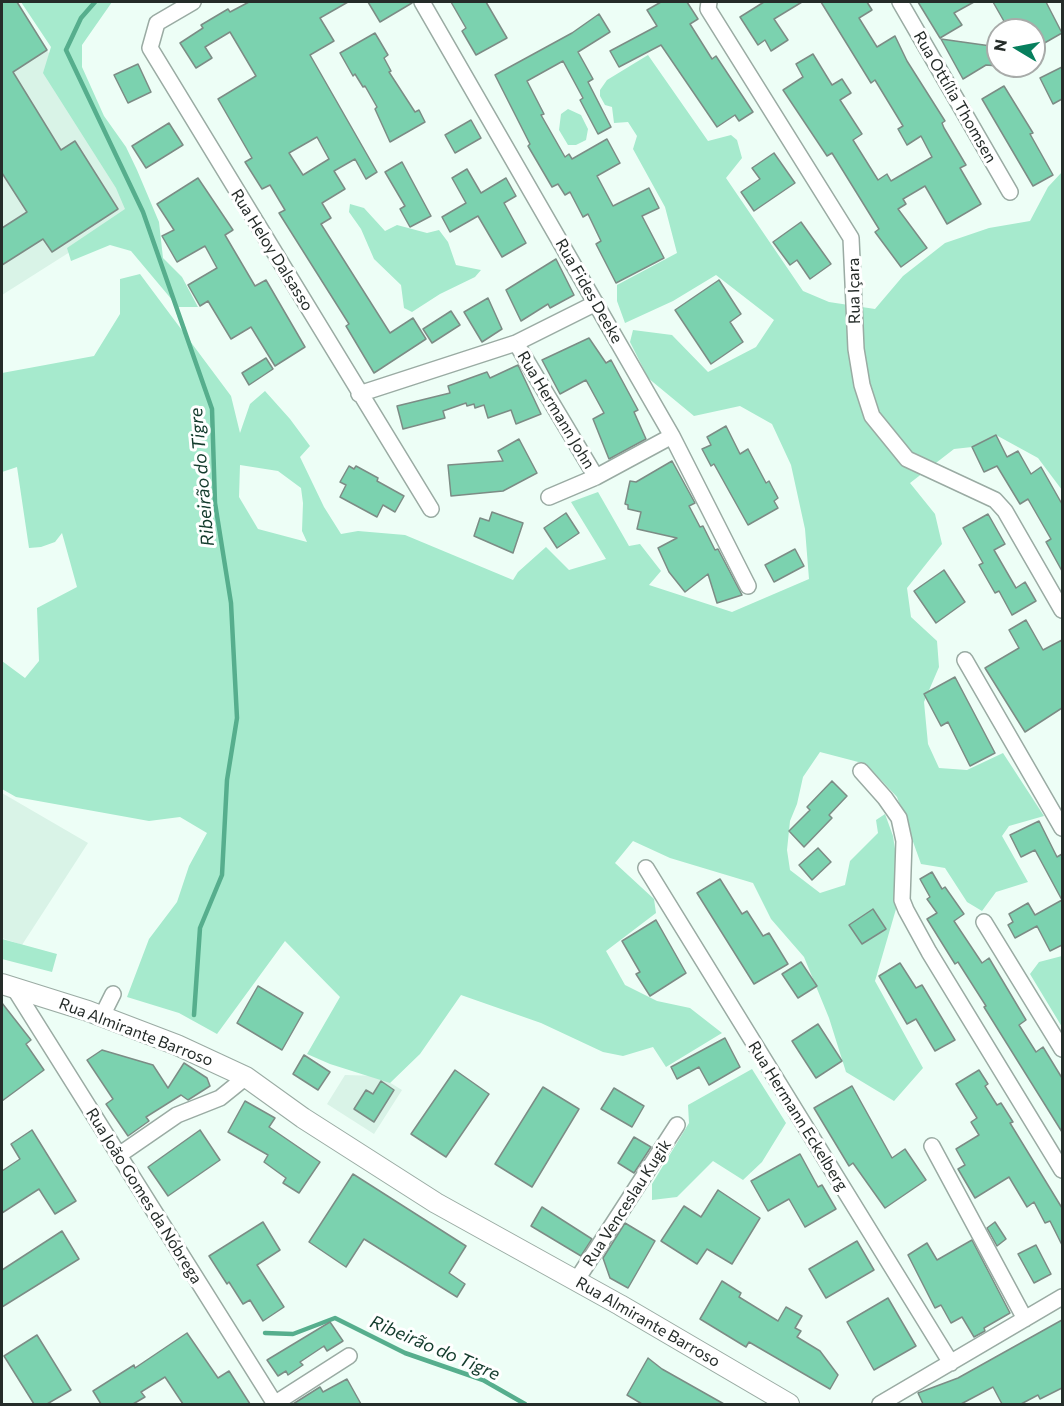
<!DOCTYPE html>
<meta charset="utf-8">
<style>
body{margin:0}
#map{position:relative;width:1064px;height:1406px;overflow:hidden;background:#edfef6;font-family:Commissioner,sans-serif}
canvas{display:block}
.frame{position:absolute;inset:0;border:3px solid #252c29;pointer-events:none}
.north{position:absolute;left:986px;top:18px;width:60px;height:60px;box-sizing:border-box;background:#fff;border:2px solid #a8aba9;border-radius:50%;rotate:280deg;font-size:16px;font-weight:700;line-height:24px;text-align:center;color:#252c29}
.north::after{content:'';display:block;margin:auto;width:21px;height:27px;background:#077f5d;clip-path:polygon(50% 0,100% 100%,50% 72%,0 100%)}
</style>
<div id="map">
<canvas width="1064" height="1406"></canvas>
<div class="frame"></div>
<div class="north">N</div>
</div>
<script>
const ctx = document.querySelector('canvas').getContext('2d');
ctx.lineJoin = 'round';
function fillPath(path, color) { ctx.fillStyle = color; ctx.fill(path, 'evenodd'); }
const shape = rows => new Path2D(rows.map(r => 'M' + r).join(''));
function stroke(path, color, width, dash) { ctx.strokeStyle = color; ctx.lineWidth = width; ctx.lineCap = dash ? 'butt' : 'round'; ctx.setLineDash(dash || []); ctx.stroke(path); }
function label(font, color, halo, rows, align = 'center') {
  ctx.font = font + ' Commissioner,sans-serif'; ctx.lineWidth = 6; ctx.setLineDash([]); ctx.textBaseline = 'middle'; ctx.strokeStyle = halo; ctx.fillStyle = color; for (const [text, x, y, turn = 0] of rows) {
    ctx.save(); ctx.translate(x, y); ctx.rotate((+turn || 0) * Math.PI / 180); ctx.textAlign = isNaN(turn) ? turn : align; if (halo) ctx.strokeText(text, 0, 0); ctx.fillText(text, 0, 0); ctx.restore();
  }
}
const built = shape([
 [2,2,17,2,144,205,2,295],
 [2,793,88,843,22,945,2,938],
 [345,1075,379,1076,402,1090,374,1134,327,1104]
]);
const green = shape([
 [21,2,112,2,82,45,82,67,104,116,126,147,137,170,159,222,163,258,182,277,198,307,178,307,131,251,110,245,71,261,67,248,125,209,116,188,43,73,51,47],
 [648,55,708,141,731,135,737,140,742,158,726,178,803,291,829,302,875,309,903,276,945,243,989,228,1030,221,1048,187,1062,172,1062,490,1038,458,996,435,972,447,954,449,910,483,935,514,942,544,907,588,911,617,937,641,939,667,924,702,928,744,939,768,967,770,1003,753,1044,816,1009,826,1002,836,1028,882,996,892,982,911,967,902,945,868,921,864,897,797,866,764,820,752,803,777,797,804,790,821,787,850,790,870,820,893,845,885,850,861,878,833,876,820,885,814,893,836,897,862,896,909,875,981,923,1068,894,1101,846,1072,829,1018,804,957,771,919,753,883,670,858,633,841,615,863,654,899,656,913,606,951,625,985,657,1001,690,1008,722,1033,666,1067,653,1047,623,1056,603,1052,541,1023,461,995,420,1054,390,1083,330,1064,307,1054,340,997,285,941,217,1034,179,1013,127,997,149,939,177,902,189,866,207,833,180,817,149,821,16,797,2,789,2,661,25,678,39,661,37,608,77,587,62,533,55,542,41,547,29,548,17,467,2,472,2,373,94,356,120,314,120,279,140,274,231,396,240,433,250,404,265,391,290,419,310,446,300,457,324,507,341,534,358,531,405,535,513,580,518,572,546,547,569,570,606,559,571,502,598,492,629,546,640,544,661,571,649,585,732,612,809,579,805,529,791,465,772,424,740,406,694,416,648,378,630,342,633,330,672,335,708,372,756,347,774,320,716,275,673,301,625,323,617,301,617,285,677,253,665,207,633,149,637,136,628,122,614,123,612,107,605,105,600,96,600,90,607,80],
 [240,465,278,471,301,488,303,503,302,531,307,542,258,529,239,497],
 [568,109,581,115,588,129,586,140,576,145,568,145,559,130,561,114],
 [350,204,364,208,385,231,397,225,427,233,439,230,448,242,456,265,481,270,475,277,440,294,412,312,404,308,401,285,374,259,361,229,349,212],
 [2,939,57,954,52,972,2,959],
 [1062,956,1062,1027,1030,974,1039,962],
 [752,1069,786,1123,762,1162,743,1180,713,1161,677,1197,652,1200,652,1184,689,1123,688,1105]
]);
const stream = shape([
 [95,2,81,18,66,50,143,212,212,409,215,503,231,603,237,718,227,780,222,875,200,928,194,1015],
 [265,1333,293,1334,335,1318,405,1353,483,1380,525,1404]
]);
const building = shape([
 [2,2,17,2,47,50,13,72,61,150,75,141,118,209,52,252,43,239,2,265,2,228,27,212,2,173,2,2],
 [249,2,348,2,320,18,334,41,310,55,377,172,366,179,355,159,334,171,345,189,322,203,331,218,321,224,390,333,413,318,426,339,374,373,346,326,349,324,279,213,285,210,270,185,262,189,245,162,252,158,218,99,256,76,230,32,205,47,212,58,196,68,180,43,203,28,201,25,228,9,230,12,249,2],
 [317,137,329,159,303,175,289,153,317,137],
 [368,2,412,2,412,3,380,22,368,2],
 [451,2,486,2,507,38,476,55,462,31,466,28,451,2],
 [661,2,687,2,698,19,690,24,712,59,716,56,753,112,739,121,735,115,717,127,661,45,619,67,610,51,657,26,647,10,661,2],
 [764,2,802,2,774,19,788,40,771,51,765,40,758,45,740,17,764,2],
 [821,2,867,2,872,10,859,18,877,47,895,36,907,61,945,121,942,123,944,128,966,165,960,168,981,204,947,224,925,186,903,199,906,204,898,209,927,248,901,267,875,232,879,229,832,153,827,156,783,90,803,77,796,64,813,54,832,85,842,79,851,93,840,100,862,134,853,140,878,180,887,174,891,181,932,157,921,136,907,145,898,129,903,126,875,80,871,83,821,2],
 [918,2,974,2,954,13,962,25,940,38,918,2],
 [993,2,1046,2,1062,33,1034,49,1034,30,1009,30,993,2],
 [599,14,610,32,578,52,593,79,588,82,611,127,598,134,580,100,583,98,563,61,527,81,544,114,541,115,565,157,569,154,572,159,607,139,620,163,597,176,613,206,649,188,659,208,642,216,664,258,616,283,596,244,601,241,588,214,583,217,570,192,565,195,558,184,552,187,528,146,530,144,495,75,572,33,599,14],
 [375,33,388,55,384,58,391,71,389,72,415,112,419,110,425,122,390,142,375,109,377,107,365,86,363,87,355,74,353,76,340,53,375,33],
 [941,39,998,47,998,66,986,65,963,79,941,39],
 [138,64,151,92,128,103,114,75,138,64],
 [1062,67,1062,99,1053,104,1040,78,1062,67],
 [1004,86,1033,133,1030,134,1053,175,1033,186,982,99,1004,86],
 [471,120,481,138,455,153,445,135,471,120],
 [169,123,183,145,146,168,132,146,169,123],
 [774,153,795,183,754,211,741,192,760,179,752,168,774,153],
 [402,162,431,216,410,227,400,209,405,206,385,172,402,162],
 [467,169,481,193,506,178,516,196,504,203,526,243,502,257,478,216,450,232,442,217,466,203,452,178,467,169],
 [198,178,233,230,225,235,255,286,266,280,305,347,275,366,251,327,231,339,208,301,200,306,188,285,217,268,205,246,177,262,162,236,174,230,157,204,198,178],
 [801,222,831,264,810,279,797,260,790,265,773,242,801,222],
 [556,259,574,295,550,308,548,304,521,321,506,290,556,259],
 [719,280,741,314,730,322,743,342,711,364,675,310,719,280],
 [488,298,502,329,482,342,464,312,488,298],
 [451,311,460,325,432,343,423,329,451,311],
 [589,338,606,363,611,360,638,410,634,412,646,439,609,459,593,419,604,413,586,380,560,394,542,360,589,338],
 [266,358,273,369,249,385,242,373,266,358],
 [518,365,541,414,516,424,511,410,488,418,484,405,475,408,474,404,467,406,466,403,443,411,445,418,403,429,397,406,450,393,448,386,487,372,490,378,518,365],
 [726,426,740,454,748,449,766,483,769,481,778,498,774,501,778,508,748,525,714,464,711,466,702,449,711,445,707,437,726,426],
 [996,435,1007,457,1018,451,1031,474,1041,467,1062,504,1062,571,1046,542,1051,539,1028,499,1020,504,997,466,984,472,972,447,996,435],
 [519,439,537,473,503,491,451,496,448,465,503,461,498,451,519,439],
 [672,461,695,503,689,506,700,527,703,526,715,550,718,549,742,595,717,603,708,574,685,592,669,572,658,548,677,538,637,529,641,512,628,509,628,505,625,504,630,481,636,482,672,461],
 [349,466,354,469,356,466,378,478,377,481,404,496,395,512,383,505,377,517,340,497,346,485,340,482,349,466],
 [492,512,523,523,513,553,474,536,480,518,489,521,492,512],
 [566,513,579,533,557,548,544,528,566,513],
 [988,514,1005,544,994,550,1016,588,1025,582,1036,601,1012,615,999,591,995,593,979,565,983,563,963,528,988,514],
 [795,549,804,566,774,582,765,565,795,549],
 [944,570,965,602,936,623,914,591,944,570],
 [1026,620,1043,650,1062,640,1062,708,1025,732,985,668,1019,648,1009,630,1026,620],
 [955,677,995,753,970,766,948,722,941,726,924,694,955,677],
 [832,781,847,796,829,815,832,818,804,847,789,831,810,810,807,807,832,781],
 [1039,821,1057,857,1062,854,1062,945,1050,951,1037,926,1015,938,1008,925,1013,922,1009,914,1028,903,1035,915,1062,900,1035,850,1021,857,1010,835,1039,821],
 [818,848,831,862,812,880,799,865,818,848],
 [932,872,942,889,945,887,964,914,954,921,982,963,989,958,1026,1020,1019,1025,1036,1052,1043,1047,1062,1078,1062,1132,984,1007,986,1006,958,962,955,964,927,919,937,913,927,899,930,897,920,879,932,872],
 [720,879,742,914,747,911,763,936,769,933,788,964,754,984,697,893,720,879],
 [873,909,886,929,862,944,849,925,873,909],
 [656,920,686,973,650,996,636,974,640,972,622,941,656,920],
 [801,962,817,986,798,998,782,974,801,962],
 [900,963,916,988,922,985,955,1040,935,1051,916,1019,907,1024,879,976,900,963],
 [258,986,303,1013,282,1050,237,1023,258,986],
 [2,1003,31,1040,26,1044,44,1070,2,1101,2,1003],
 [818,1024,842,1061,816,1078,792,1041,818,1024],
 [725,1038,740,1067,709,1085,699,1067,677,1079,671,1067,725,1038],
 [102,1050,153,1065,168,1088,184,1063,207,1078,210,1086,188,1100,181,1095,146,1117,149,1121,128,1136,106,1104,113,1099,87,1060,102,1050],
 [304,1055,330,1072,318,1090,293,1074,304,1055],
 [455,1070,489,1094,446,1157,411,1134,455,1070],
 [979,1070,988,1084,985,1086,997,1105,1001,1103,1013,1122,1010,1123,1062,1208,1062,1245,1050,1221,1045,1223,1034,1202,1027,1207,1009,1177,975,1198,958,1169,965,1165,956,1149,979,1135,971,1122,977,1118,956,1084,979,1070],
 [381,1081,394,1090,374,1122,354,1109,366,1090,373,1094,381,1081],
 [852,1086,892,1158,905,1149,926,1180,885,1208,853,1163,849,1166,814,1108,852,1086],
 [543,1087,579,1109,532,1187,495,1164,543,1087],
 [614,1088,644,1106,632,1127,601,1109,614,1088],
 [245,1101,275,1118,269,1127,320,1162,299,1193,283,1183,286,1178,264,1162,268,1155,228,1132,245,1101],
 [32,1130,76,1201,55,1214,39,1189,2,1213,2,1171,20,1159,11,1144,32,1130],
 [200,1130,220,1160,168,1196,148,1167,200,1130],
 [634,1137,651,1147,634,1173,618,1163,634,1137],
 [800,1154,818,1187,822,1185,836,1209,805,1227,789,1199,768,1211,751,1181,800,1154],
 [353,1174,466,1246,449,1273,465,1284,457,1297,364,1239,346,1267,309,1242,353,1174],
 [718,1190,760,1218,732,1264,707,1249,697,1264,661,1241,684,1206,701,1217,718,1190],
 [542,1207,592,1239,581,1256,531,1226,542,1207],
 [263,1222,280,1250,257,1265,284,1307,263,1321,250,1300,243,1304,229,1282,227,1284,209,1256,263,1222],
 [995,1222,1006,1239,997,1246,987,1228,995,1222],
 [625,1223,655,1241,628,1288,610,1278,603,1258,625,1223],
 [62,1231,79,1259,2,1307,2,1270,62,1231],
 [972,1240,1010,1313,984,1328,985,1331,974,1337,962,1317,951,1323,941,1305,935,1308,908,1255,927,1243,937,1260,972,1240],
 [857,1241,874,1270,826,1298,809,1269,857,1241],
 [1036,1245,1051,1274,1034,1283,1018,1254,1036,1245],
 [722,1281,741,1293,739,1297,778,1321,786,1307,802,1316,795,1328,801,1331,797,1337,820,1351,838,1375,830,1389,749,1342,746,1347,700,1319,722,1281],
 [888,1298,916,1346,874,1370,847,1322,888,1298],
 [1062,1320,1062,1388,1040,1399,1038,1395,1021,1404,1002,1404,993,1387,961,1404,923,1404,918,1393,958,1378,1062,1320],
 [330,1322,343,1341,327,1351,324,1346,300,1362,303,1365,288,1375,286,1371,278,1376,267,1360,330,1322],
 [187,1333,218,1378,229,1371,250,1404,183,1404,165,1377,141,1392,145,1397,133,1404,101,1404,93,1391,134,1365,135,1368,187,1333],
 [37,1335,71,1390,47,1404,34,1404,4,1356,37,1335],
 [648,1358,662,1369,724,1404,642,1404,627,1395,648,1358],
 [347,1379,361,1404,293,1404,320,1387,323,1392,347,1379]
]);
const minor = shape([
 [193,2,157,23,150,48,431,509],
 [422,2,672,436,748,586],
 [709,2,708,9,851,238,856,349,862,385,872,416,907,459,995,500,1005,511,1062,610],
 [900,2,1010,192],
 [516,343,596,477],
 [359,394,516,343,596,303],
 [549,497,596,477,672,436],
 [965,660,1062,828],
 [861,771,885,798,899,818,904,841,902,900,906,910,929,952,1062,1170],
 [646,868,951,1363],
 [984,922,1062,1049],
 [14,988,275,1404],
 [102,1016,113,994],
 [932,1146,1025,1319],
 [119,1155,177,1115,220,1098,246,1077],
 [576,1281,677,1125],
 [274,1404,349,1356],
 [880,1404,1062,1297]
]);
const major = shape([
 [2,984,88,1011,177,1045,246,1077,303,1118,436,1203,620,1305,789,1404]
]);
const streetNames = [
 ["Rua Ottília Thomsen",955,97,60],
 ["Rua Heloy Dalsasso",272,250,58],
 ["Rua Fides Deeke",589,291,60],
 ["Rua Içara",854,291,-91],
 ["Rua Hermann John",556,410,59],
 ["Rua Almirante Barroso",136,1032,21],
 ["Rua Hermann Eckelberg",798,1116,58],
 ["Rua João Gomes da Nóbrega",144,1196,58],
 ["Rua Venceslau Kugik",627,1203,-57],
 ["Rua Almirante Barroso",648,1322,30]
];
const waterNames = [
 ["Ribeirão do Tigre",202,477,-95],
 ["Ribeirão do Tigre",435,1348,23]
];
fillPath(built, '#d9f3e7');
fillPath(green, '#a6eacd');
stroke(stream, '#56ae8d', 4.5);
fillPath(building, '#7bd2af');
stroke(building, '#7c8c85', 1.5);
stroke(minor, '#9aaba3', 18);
stroke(major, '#9aaba3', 22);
stroke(minor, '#fff', 15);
stroke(major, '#fff', 20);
label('16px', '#252c29', '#fff', streetNames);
label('italic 18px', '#133b2c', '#fff', waterNames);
</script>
